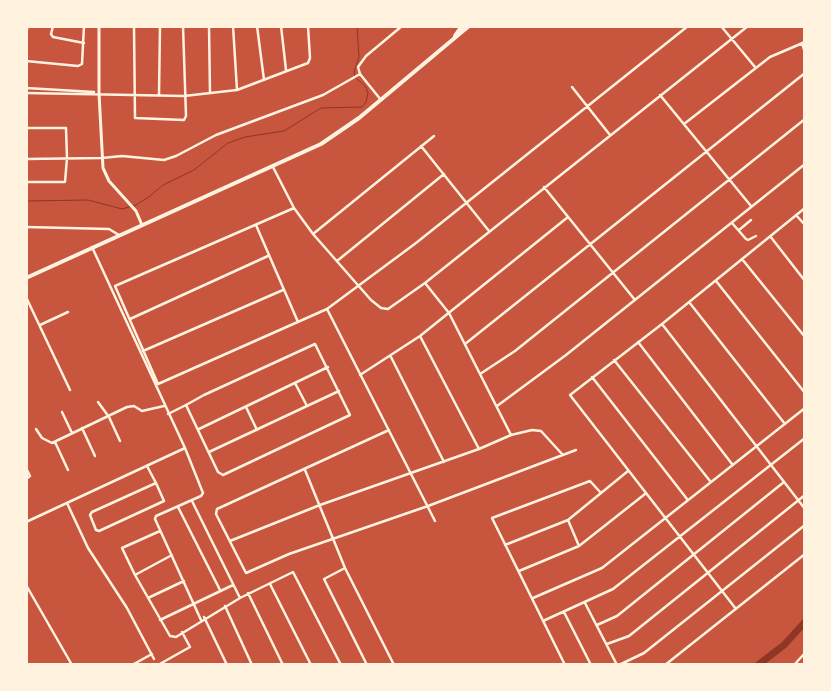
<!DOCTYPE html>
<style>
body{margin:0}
#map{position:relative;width:831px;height:691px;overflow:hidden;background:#c8553d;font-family:"Exo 2",sans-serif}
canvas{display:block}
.frame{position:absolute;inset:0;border:28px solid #fff3e0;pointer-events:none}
</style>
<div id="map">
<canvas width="831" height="691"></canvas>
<div class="frame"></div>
</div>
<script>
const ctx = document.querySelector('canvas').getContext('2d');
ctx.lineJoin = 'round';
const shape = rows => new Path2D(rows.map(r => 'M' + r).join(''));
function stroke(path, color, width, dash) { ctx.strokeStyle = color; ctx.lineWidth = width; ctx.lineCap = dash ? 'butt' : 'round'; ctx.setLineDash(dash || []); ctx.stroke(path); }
const stream = shape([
 [26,201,88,200,122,209,136,205,150,196,163,185,194,170,228,143,245,137,284,131,321,108,362,107,366,102,368,93,366,87,355,77,354,72,359,57,357,26]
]);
const river = shape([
 [758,665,784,645,805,622]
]);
const minor = shape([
 [53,26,51,34,53,37,84,43],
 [134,26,135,118,184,120,186,116,183,26],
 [209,26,210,93],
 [233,26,237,90],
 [257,26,264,80],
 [281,26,286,70],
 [721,26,755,67],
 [26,32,28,26],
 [802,43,805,53],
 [26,61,78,66,82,64,84,26],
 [572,87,610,135],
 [26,88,94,92],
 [26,93,184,96,237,90,308,63,310,58,308,26],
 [159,95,160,26],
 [660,95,751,206],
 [381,100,360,74,358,67,366,56,402,26],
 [684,124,770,57,805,42],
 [26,128,66,128,67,158,65,182,26,182],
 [421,146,489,231],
 [26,159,102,158,122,156,164,160,176,156,216,135,323,95,360,74],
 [273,167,294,208,313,234,371,300,381,308,388,309,425,283,748,26],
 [544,187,635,300],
 [294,208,115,286,158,384,327,309,416,243,688,26],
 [796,215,805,225],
 [732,223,746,239,748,240,756,236],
 [256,225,298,322],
 [26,227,109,229,119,235],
 [739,230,751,220],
 [313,234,434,136],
 [770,236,805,281],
 [92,247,185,448,203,493,201,496,156,516,155,519,201,620],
 [742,259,805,337],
 [337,261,444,174],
 [716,281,805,393],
 [425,283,449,313,511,435],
 [26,297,70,390],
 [689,302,785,424],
 [327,309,435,521],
 [130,319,268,256],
 [662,324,805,509],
 [40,325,68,312],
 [420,336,479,449],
 [638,342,732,464],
 [465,344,805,73],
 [143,351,283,290],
 [391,357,444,462],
 [614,360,710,481],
 [480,374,515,351,805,119],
 [360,375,420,336,568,217],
 [592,377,687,499],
 [295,383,307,406],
 [98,402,109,417,120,441],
 [497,406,566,355,805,164],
 [246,407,257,430],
 [62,412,72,433],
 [168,414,186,405,204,395,315,344,350,415,223,475,218,472,186,405],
 [82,428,95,456],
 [36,429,42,438,52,443,127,407,134,406,142,411,164,406],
 [199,429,328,367],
 [389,430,217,509,216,514,246,573,289,554,428,506,576,450],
 [55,442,68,470],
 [209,452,339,391],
 [147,466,156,483,164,501,99,531,96,530,90,515,92,512,156,483],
 [26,468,30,476,26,479],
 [305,470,345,568,394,665],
 [192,501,240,598],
 [67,503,88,548,127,608,154,659],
 [178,507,220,590],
 [568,520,579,546],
 [26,522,185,448],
 [160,531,122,548,135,575,170,636,176,637,240,598,293,572,341,665],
 [230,541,320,505,479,449,511,435,532,430,541,431,562,454],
 [505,545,568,520,628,471],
 [345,568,324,579,367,665],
 [519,571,579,546,645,494],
 [135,575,172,555],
 [270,584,311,665],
 [26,585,72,665],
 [248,593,283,665],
 [148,598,184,581],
 [533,598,602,568,805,408],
 [585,603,617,665],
 [225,606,252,665],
 [736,609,570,395,662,324,805,208],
 [564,612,591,665],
 [204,617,227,665],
 [160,620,233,585],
 [543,621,613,589,805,438],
 [597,625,617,616,784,482],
 [607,644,629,636,805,495],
 [132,665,152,654],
 [158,665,190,647,182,632],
 [565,665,492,518,590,481,601,493],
 [619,665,644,653,805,525],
 [665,665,805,554],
 [794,665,805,653]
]);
const tertiary = shape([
 [99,26,99,93,103,168,109,181,136,211,142,225]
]);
const trunk = shape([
 [455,36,462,26],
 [26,278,321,144,359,118,469,26]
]);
stroke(stream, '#8f3625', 1);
stroke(river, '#8f3625', 7);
stroke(minor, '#fff3e0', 2.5);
stroke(tertiary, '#fff3e0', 3);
stroke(trunk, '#fff3e0', 4);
</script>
